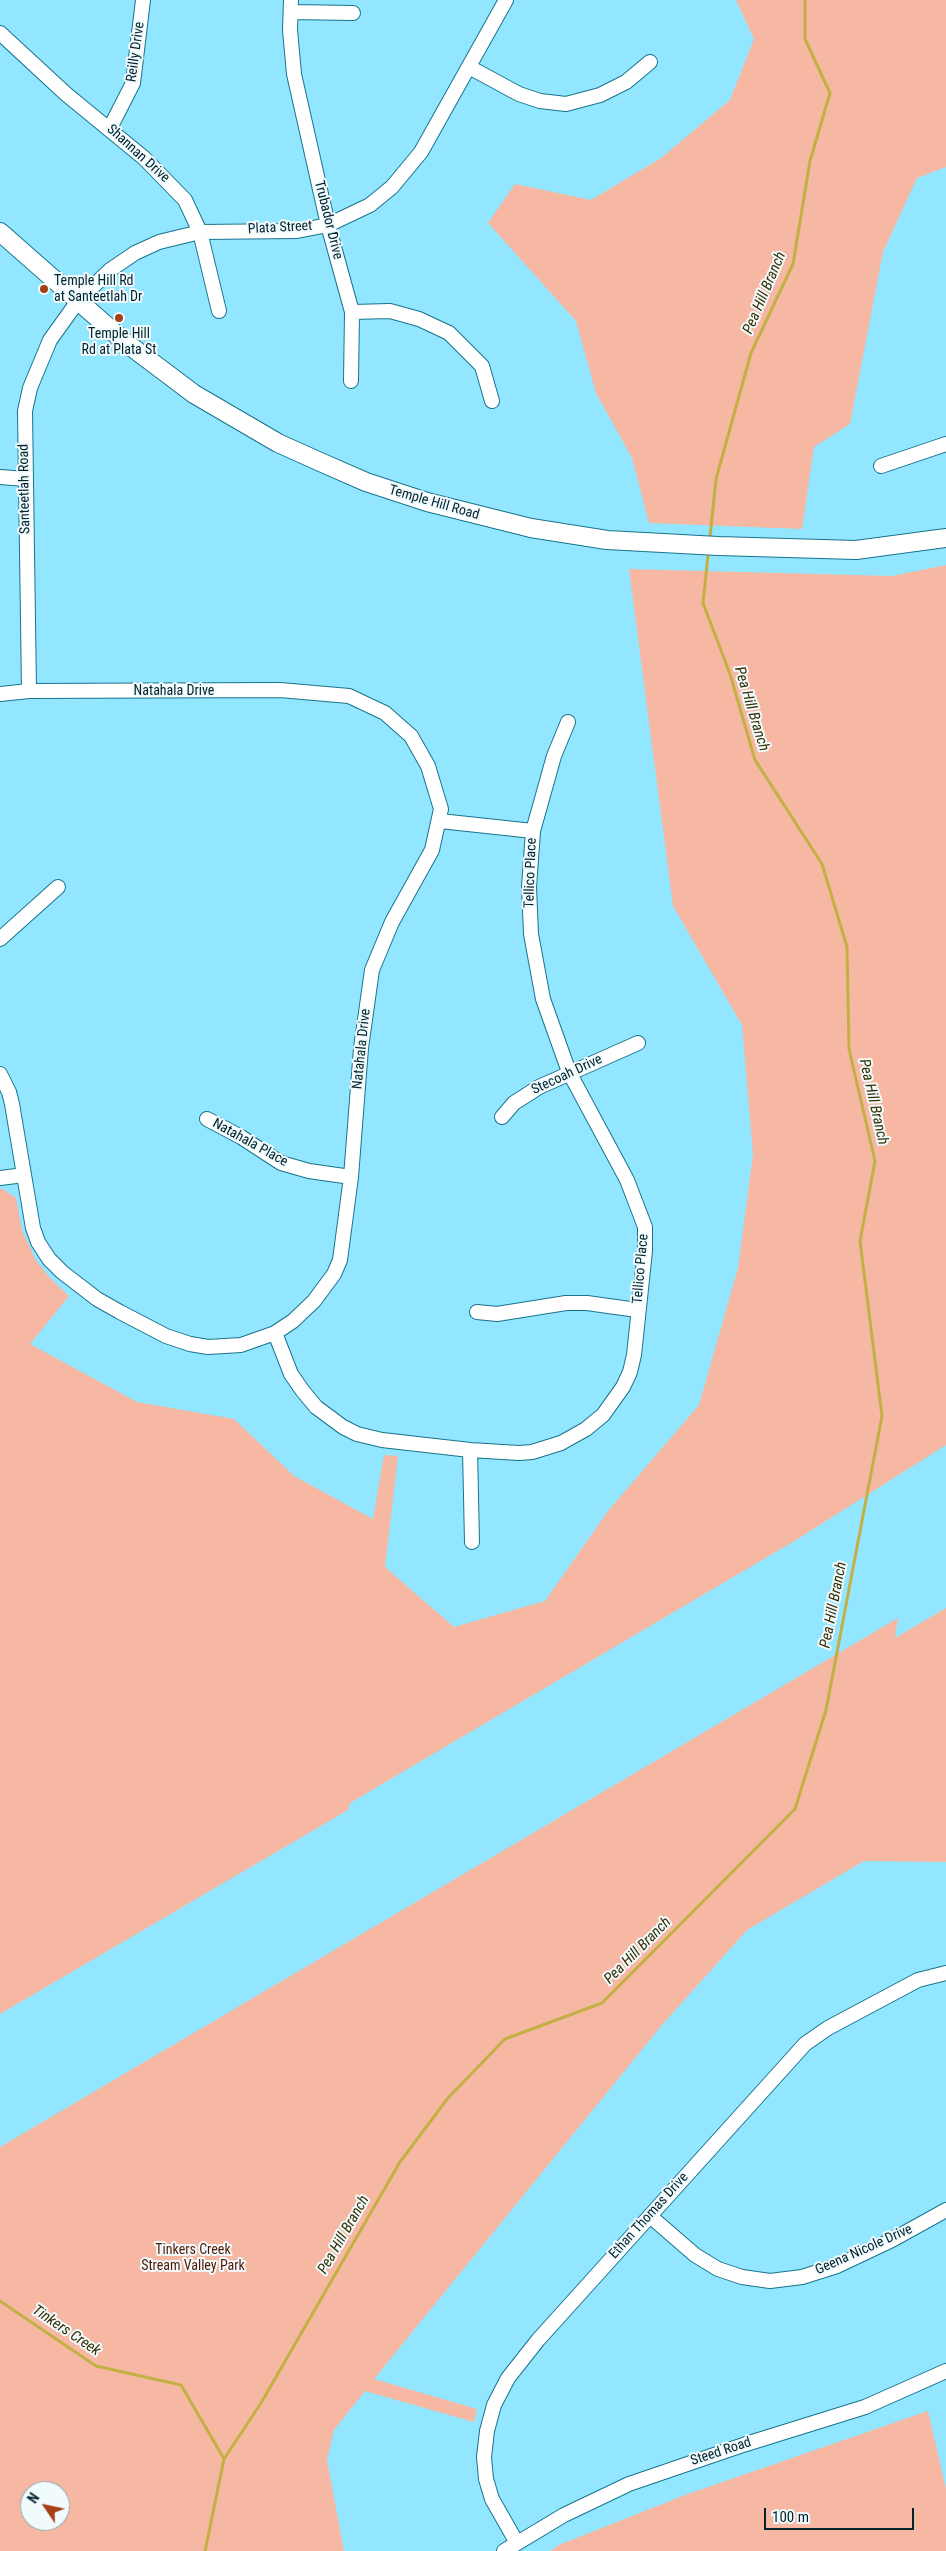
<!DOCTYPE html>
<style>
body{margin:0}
#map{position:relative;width:946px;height:2551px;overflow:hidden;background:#93e6ff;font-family:"Roboto Condensed",sans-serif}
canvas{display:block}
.north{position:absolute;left:20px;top:2481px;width:50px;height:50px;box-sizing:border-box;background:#f1fafd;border:1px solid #91a4a9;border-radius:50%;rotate:304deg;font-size:14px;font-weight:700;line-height:20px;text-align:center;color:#00232c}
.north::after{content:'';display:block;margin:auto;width:18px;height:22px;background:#a53f17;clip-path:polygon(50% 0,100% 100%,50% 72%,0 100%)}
.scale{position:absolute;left:764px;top:2508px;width:150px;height:22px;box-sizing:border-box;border:2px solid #00232c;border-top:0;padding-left:6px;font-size:15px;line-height:18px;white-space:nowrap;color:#00232c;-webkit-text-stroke:4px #f1fafd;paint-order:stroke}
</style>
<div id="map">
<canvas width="946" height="2551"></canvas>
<div class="north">N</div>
<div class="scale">100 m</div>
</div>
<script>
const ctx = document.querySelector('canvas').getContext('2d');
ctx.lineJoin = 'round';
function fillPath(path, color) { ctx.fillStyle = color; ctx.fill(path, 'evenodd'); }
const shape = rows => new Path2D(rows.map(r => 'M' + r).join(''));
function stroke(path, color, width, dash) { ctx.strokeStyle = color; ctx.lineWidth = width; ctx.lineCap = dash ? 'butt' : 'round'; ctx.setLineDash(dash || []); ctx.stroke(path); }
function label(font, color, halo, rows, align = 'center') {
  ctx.font = font + ' "Roboto Condensed",sans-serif'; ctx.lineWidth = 4; ctx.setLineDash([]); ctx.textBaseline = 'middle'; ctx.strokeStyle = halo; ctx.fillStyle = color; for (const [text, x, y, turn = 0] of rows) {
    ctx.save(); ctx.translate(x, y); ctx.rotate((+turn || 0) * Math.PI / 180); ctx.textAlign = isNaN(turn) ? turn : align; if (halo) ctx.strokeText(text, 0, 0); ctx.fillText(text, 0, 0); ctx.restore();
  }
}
const green = shape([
 [736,0,946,0,946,167,917,178,883,252,850,424,814,447,802,529,649,523,632,458,596,393,576,321,488,223,515,184,591,200,661,158,730,100,754,39],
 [946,565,946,1445,796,1540,350,1803,348,1810,0,2014,0,1189,3,1189,16,1198,22,1230,35,1259,50,1278,69,1296,30,1344,137,1402,234,1419,294,1476,373,1519,384,1455,398,1456,385,1567,454,1627,545,1601,608,1511,699,1405,738,1268,753,1154,742,1025,673,906,629,569,892,576],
 [946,1608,946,1862,864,1861,747,1930,662,2025,374,2379,477,2409,474,2422,365,2391,334,2430,327,2460,344,2551,0,2551,0,2147,898,1618,895,1638],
 [30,2491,60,2491,60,2521,30,2521],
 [928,2411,946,2489,946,2551,550,2551,559,2545,685,2495]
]);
const stream = shape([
 [710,537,716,479,751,353,793,264,810,161,830,93,805,39,805,0],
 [0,2301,96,2366,181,2385,224,2459,205,2551],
 [224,2459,261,2403,400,2162,448,2098,505,2039,602,2003,795,1809,826,1710,882,1416,860,1241,875,1161,849,1049,847,947,822,864,755,760,730,674,703,603,708,555]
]);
const minor = shape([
 [291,0,290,30,294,74,328,225,352,312,351,381],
 [291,12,353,13],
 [0,33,66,94,144,158,185,200,200,232,219,311],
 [469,67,519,94,540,101,566,104,600,95,626,82,650,62],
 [110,128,133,83,143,0],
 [352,312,390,311,419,319,449,333,482,366,492,401],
 [881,466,946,444],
 [0,477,25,479],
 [29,691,25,411,30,388,50,340,78,301,110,270,135,253,159,242,200,232,297,231,328,225,370,205,392,187,421,152,506,0],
 [0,694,29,691,280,690,349,696,385,713,411,736,428,766,441,809,432,850,392,922,372,970,361,1048,351,1177,340,1260,334,1274,314,1301,293,1321,275,1333,241,1345,208,1347,190,1344,166,1336,120,1312,97,1299,62,1272,49,1259,38,1242,33,1228,12,1104,9,1092,0,1074],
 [440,821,533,831],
 [0,939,58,887],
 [502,1117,514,1103,539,1087,638,1043],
 [207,1119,241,1137,281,1163,309,1171,351,1177],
 [0,1178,24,1175],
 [477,1312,497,1314,566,1303,587,1303,637,1310],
 [275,1333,291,1374,302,1390,316,1407,343,1427,357,1434,382,1440,470,1450,519,1453,532,1452,561,1443,586,1429,603,1415,623,1387,630,1372,634,1355,645,1251,645,1227,627,1180,569,1072,543,999,531,934,529,887,533,831,554,756,568,722],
 [470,1450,472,1542],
 [650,2216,695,2255,718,2269,742,2277,770,2281,802,2277,837,2266,892,2240,946,2210],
 [517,2543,492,2499,486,2479,484,2457,487,2431,494,2405,508,2378,538,2340,805,2044,828,2028,918,1980,946,1973],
 [504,2551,564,2515,629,2484,746,2444,865,2407,946,2371]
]);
const major = shape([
 [0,232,125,342,194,394,278,443,318,461,366,482,427,502,531,528,607,540,718,546,856,550,946,538]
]);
const markers = [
 [44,289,5,"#a53f17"],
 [119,318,5,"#a53f17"]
];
const streetNames = [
 ["Reilly Drive",136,52,-82],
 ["Shannan Drive",138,154,42],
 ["Trubador Drive",328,220,76],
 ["Plata Street",280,228,-3],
 ["Santeetlah Road",25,489,-91],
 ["Temple Hill Road",434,503,16],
 ["Natahala Drive",174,691],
 ["Tellico Place",531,873,-88],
 ["Natahala Drive",362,1049,-84],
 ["Stecoah Drive",567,1075,-25],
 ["Natahala Place",250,1143,29],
 ["Tellico Place",641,1269,-85],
 ["Ethan Thomas Drive",649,2216,-48],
 ["Geena Nicole Drive",864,2250,-24],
 ["Steed Road",721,2452,-18]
];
const poiNames = [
 ["Temple Hill Rd",54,281],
 ["at Santeetlah Dr",54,297],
 ["Temple Hill",119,334,"center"],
 ["Rd at Plata St",119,350,"center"]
];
const parkNames = [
 ["Tinkers Creek",193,2250],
 ["Stream Valley Park",193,2266]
];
const waterNames = [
 ["Pea Hill Branch",765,293,-67],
 ["Pea Hill Branch",751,709,73],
 ["Pea Hill Branch",873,1102,77],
 ["Pea Hill Branch",834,1605,-79],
 ["Pea Hill Branch",638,1951,-45],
 ["Pea Hill Branch",344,2235,-60],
 ["Tinkers Creek",66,2331,34]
];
fillPath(green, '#f7b8a3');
stroke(stream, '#c3b044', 3);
stroke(minor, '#18748b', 16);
stroke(major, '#18748b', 20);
stroke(minor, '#fff', 14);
stroke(major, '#fff', 18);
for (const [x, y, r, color] of markers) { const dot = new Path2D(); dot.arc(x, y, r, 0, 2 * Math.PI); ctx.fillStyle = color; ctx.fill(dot); stroke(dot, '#f1fafd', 2); }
label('14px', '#00232c', '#f1fafd', streetNames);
label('14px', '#00232c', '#f1fafd', poiNames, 'left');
label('14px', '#541801', '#f1fafd', parkNames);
label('italic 15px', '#383001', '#f1fafd', waterNames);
</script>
